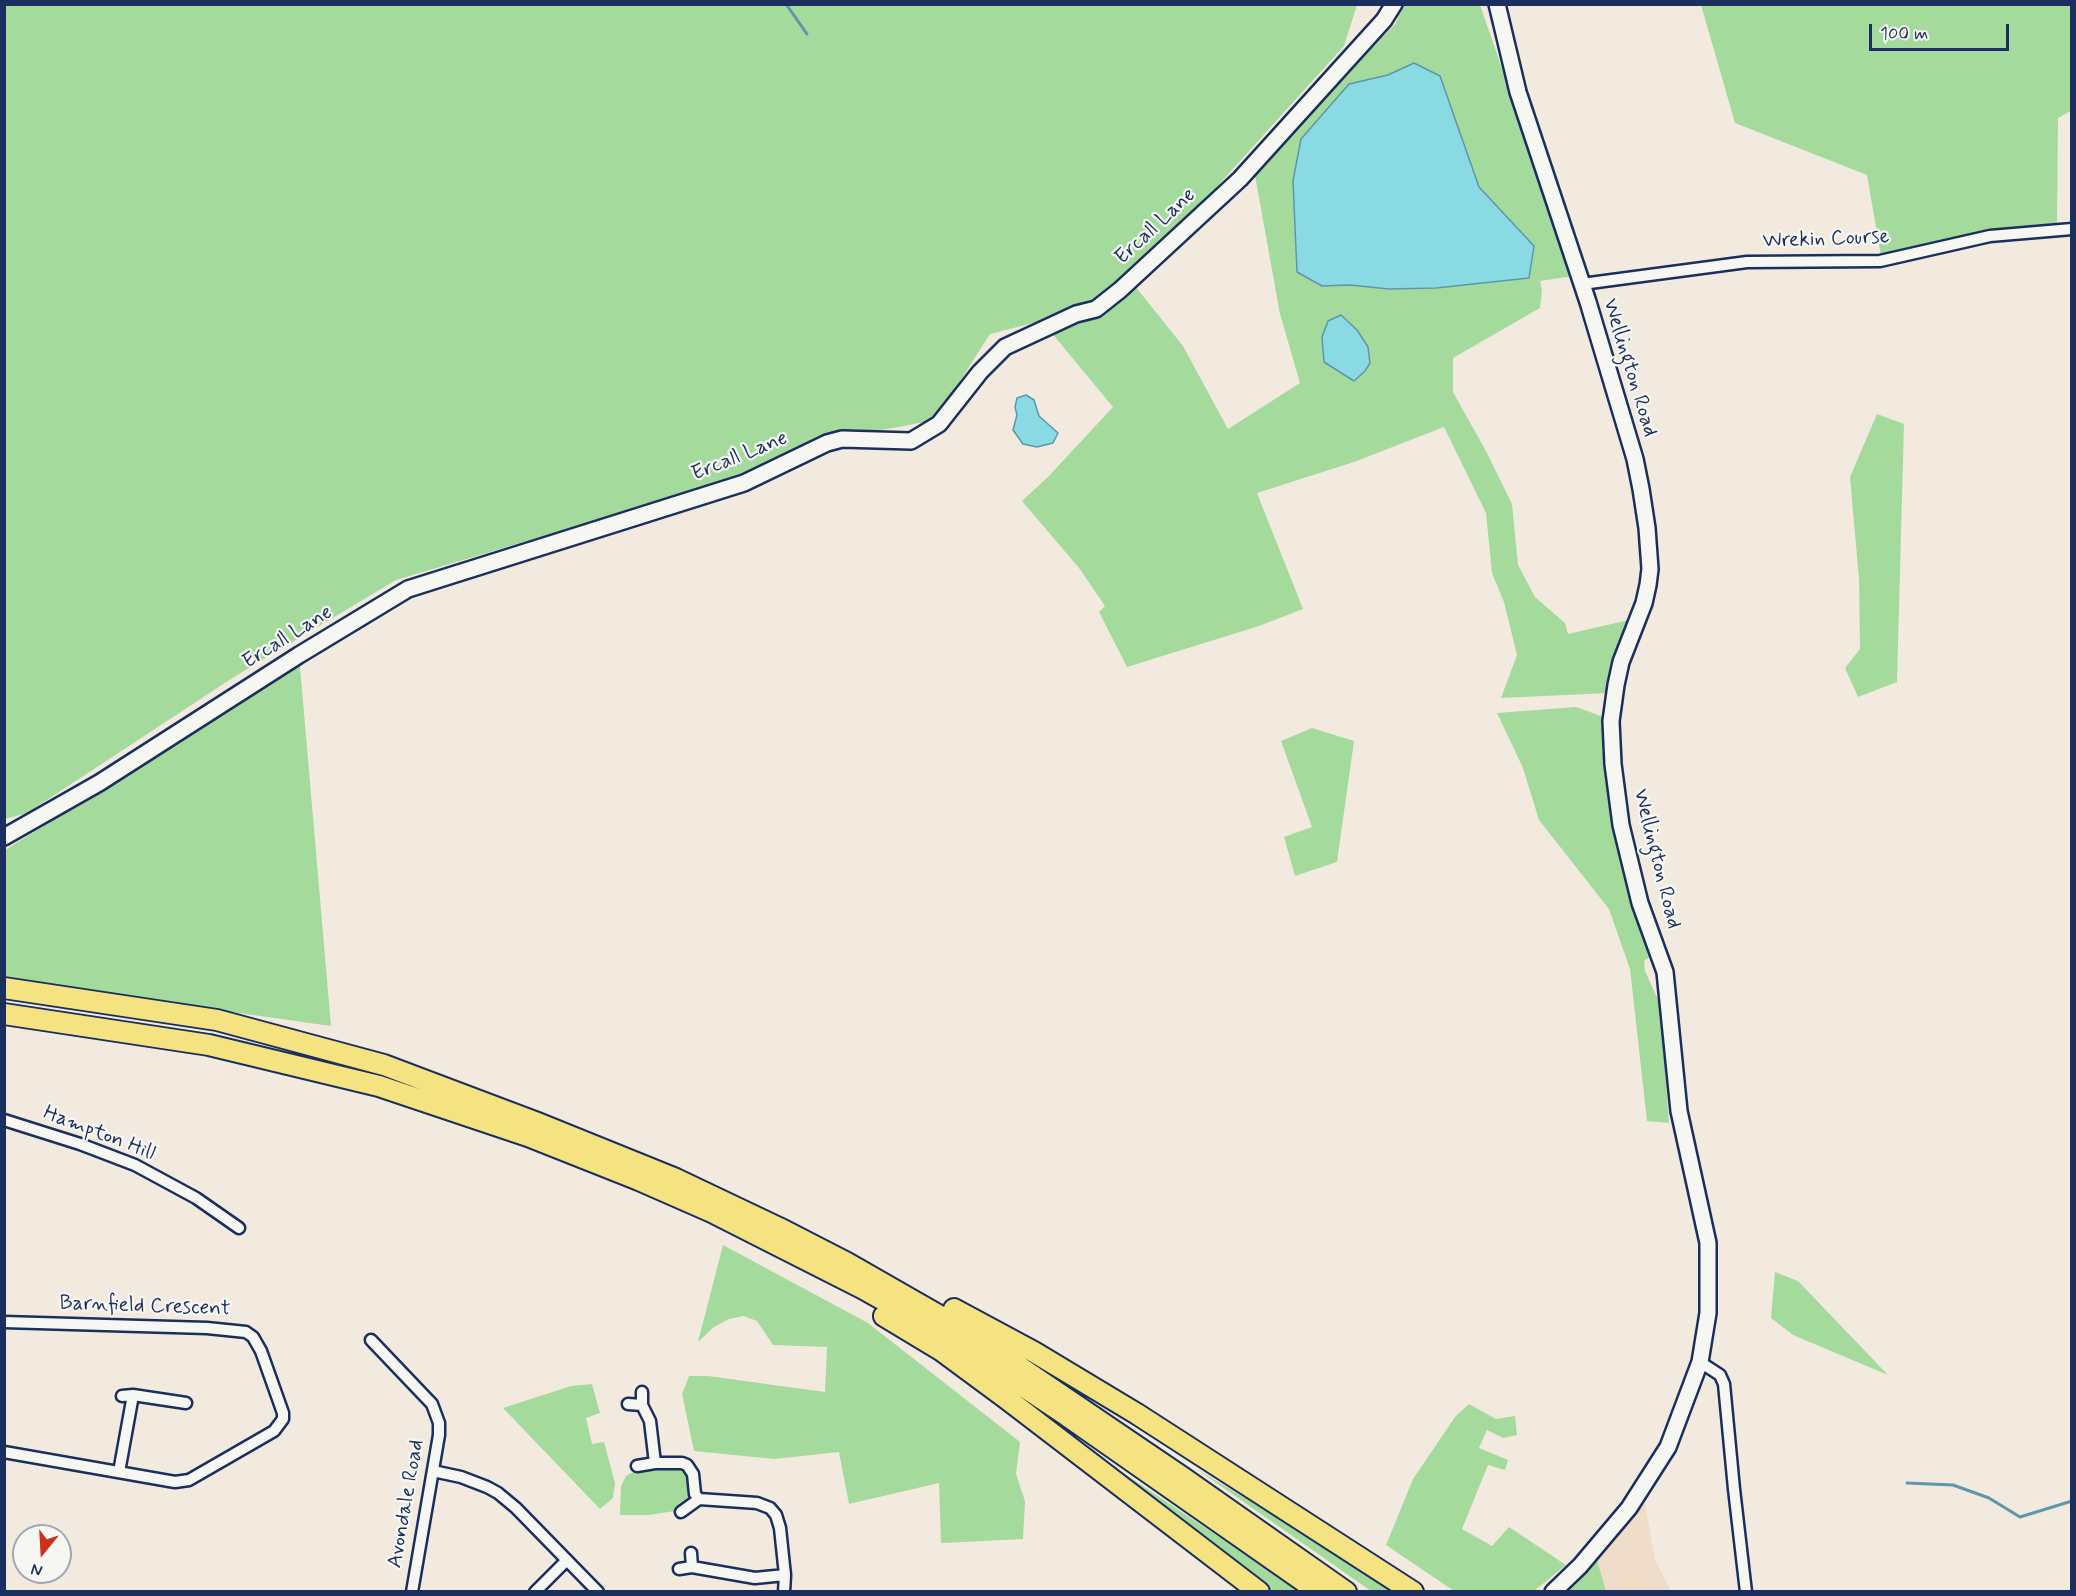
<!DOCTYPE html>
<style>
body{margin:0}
#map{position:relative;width:2076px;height:1596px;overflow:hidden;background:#f3eadf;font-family:Mynerve,sans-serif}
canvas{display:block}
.frame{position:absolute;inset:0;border:6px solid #1b2f5e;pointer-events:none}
.north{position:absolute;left:12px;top:1524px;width:60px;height:60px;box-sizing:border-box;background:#f6f6f2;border:2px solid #9ea6b7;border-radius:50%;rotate:198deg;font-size:16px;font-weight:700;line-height:24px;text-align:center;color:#1b2f5e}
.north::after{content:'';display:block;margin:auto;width:21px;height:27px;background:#c8321e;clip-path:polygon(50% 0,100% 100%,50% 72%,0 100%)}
.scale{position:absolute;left:1869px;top:24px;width:140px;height:27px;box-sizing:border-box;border:3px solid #1b2f5e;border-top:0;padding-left:8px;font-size:18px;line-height:21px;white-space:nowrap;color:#1b2f5e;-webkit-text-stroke:4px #f6f6f2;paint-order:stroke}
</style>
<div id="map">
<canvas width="2076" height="1596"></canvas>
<div class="frame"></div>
<div class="north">N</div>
<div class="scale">100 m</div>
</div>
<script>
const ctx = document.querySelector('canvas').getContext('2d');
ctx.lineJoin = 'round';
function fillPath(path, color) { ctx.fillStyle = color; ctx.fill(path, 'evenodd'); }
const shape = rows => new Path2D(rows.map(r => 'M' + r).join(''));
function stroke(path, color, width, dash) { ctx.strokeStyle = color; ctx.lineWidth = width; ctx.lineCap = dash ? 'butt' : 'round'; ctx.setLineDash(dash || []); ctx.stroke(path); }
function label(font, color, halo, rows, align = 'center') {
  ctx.font = font + ' Mynerve,sans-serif'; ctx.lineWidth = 4.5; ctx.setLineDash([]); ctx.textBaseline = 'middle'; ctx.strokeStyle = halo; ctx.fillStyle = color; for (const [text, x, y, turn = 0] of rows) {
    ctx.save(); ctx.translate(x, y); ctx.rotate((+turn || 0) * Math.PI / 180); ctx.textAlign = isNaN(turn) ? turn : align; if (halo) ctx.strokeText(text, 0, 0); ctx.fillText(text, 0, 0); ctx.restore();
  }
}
const built = shape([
 [1645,1503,1655,1560,1670,1590,1673,1591,1606,1591,1597,1560]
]);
const green = shape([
 [4,5,1357,5,1344,46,1176,232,1095,299,1056,317,990,334,935,420,893,428,819,439,718,484,396,580,234,677,27,813,5,819],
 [1404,5,1480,5,1574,276,1540,281,1542,290,1540,308,1453,358,1453,392,1487,453,1512,504,1518,565,1535,597,1565,623,1568,634,1633,619,1607,693,1501,698,1517,655,1504,602,1492,573,1486,513,1444,427,1354,462,1257,493,1303,609,1259,626,1127,667,1099,612,1105,606,1079,568,1022,501,1048,477,1113,407,1050,331,1104,314,1135,286,1183,346,1228,429,1300,383,1280,314,1254,170,1396,23],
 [1414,63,1440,76,1479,187,1534,246,1529,278,1436,288,1389,289,1350,285,1322,286,1297,271,1349,84,1388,75],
 [1701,5,2071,5,2071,111,2058,118,2057,225,1881,256,1867,175,1735,123],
 [1877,414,1904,424,1897,682,1858,697,1845,668,1860,649,1859,579,1850,477],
 [299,655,331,1026,5,980,5,850,79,804],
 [1576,707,1601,716,1605,723,1651,956,1644,961,1645,971,1660,1004,1669,1123,1647,1121,1630,969,1609,909,1539,820,1523,768,1497,713],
 [1312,728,1354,741,1337,862,1295,876,1284,837,1312,827,1281,741],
 [723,1245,868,1323,1020,1442,1016,1474,1025,1501,1023,1539,941,1543,939,1483,849,1504,839,1452,774,1459,694,1451,682,1394,689,1376,708,1376,825,1392,827,1347,773,1345,757,1321,743,1316,729,1319,714,1327,698,1342],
 [1775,1272,1798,1281,1888,1375,1793,1335,1771,1318],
 [592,1384,600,1413,586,1418,592,1444,604,1442,615,1483,613,1498,600,1509,503,1408,571,1386],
 [1469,1404,1496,1419,1515,1416,1517,1435,1503,1438,1487,1430,1479,1448,1508,1460,1505,1470,1488,1465,1462,1529,1492,1546,1509,1527,1566,1565,1534,1591,1454,1591,1386,1545,1413,1479,1455,1417],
 [1086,1448,1258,1563,1297,1591,1273,1591],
 [676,1466,683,1470,689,1483,691,1498,684,1505,675,1511,649,1515,620,1515,621,1486,626,1476,635,1471],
 [1195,1468,1332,1550,1394,1591,1371,1591],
 [1597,1560,1606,1591,1566,1591]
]);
const water = shape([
 [1414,63,1440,76,1479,187,1534,246,1529,278,1436,288,1389,289,1350,285,1322,286,1297,272,1293,181,1301,139,1349,84,1388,75,1414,63],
 [1341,315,1357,330,1368,347,1370,363,1365,371,1354,381,1324,362,1322,337,1328,321,1341,315],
 [1026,395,1034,400,1039,416,1058,433,1053,443,1037,447,1023,444,1013,430,1017,415,1015,407,1017,398,1026,395]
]);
const stream = shape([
 [786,4,807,34],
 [1907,1483,1953,1485,1989,1498,2020,1517,2072,1501]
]);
const street = shape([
 [1582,284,1747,262,1880,261,1990,236,2072,229],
 [4,1120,80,1144,135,1165,196,1198,239,1228],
 [4,1322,207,1328,246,1332,253,1337,261,1351,283,1413,283,1419,274,1431,189,1480,175,1482,4,1452],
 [371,1340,432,1404,439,1423,439,1435,412,1592],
 [1700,1362,1720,1375,1724,1384,1734,1489,1746,1592],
 [642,1392,642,1405,650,1421,655,1463],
 [122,1396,133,1395,186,1403],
 [628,1404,642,1405],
 [637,1466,655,1463,682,1463,687,1465,693,1474,695,1494,699,1499,757,1503,770,1508,776,1515,780,1528,785,1575,784,1592],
 [433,1471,461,1477,487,1487,498,1493,516,1508,598,1592],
 [119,1472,133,1395],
 [681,1512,699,1499],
 [691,1553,692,1567],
 [679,1569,692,1567,755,1578,785,1575],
 [535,1592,567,1560]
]);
const secondary = shape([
 [1497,4,1518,92,1588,302,1635,459,1641,489,1647,528,1650,569,1648,585,1644,603,1621,662,1616,685,1611,721,1613,764,1621,825,1640,903,1665,972,1679,1111,1708,1243,1708,1313,1700,1362,1668,1447,1629,1508,1580,1566,1553,1592],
 [4,837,99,783,299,655,408,589,744,483,827,443,842,439,911,441,939,424,980,372,1005,347,1076,314,1096,309,1120,290,1240,179,1384,20,1394,4]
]);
const highway = shape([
 [4,988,217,1020,384,1065,535,1122,676,1179,779,1228,847,1263,971,1334,1182,1477,1346,1592],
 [4,1014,209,1045,379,1086,528,1136,639,1180,712,1212,862,1288,946,1335,1066,1415,1319,1592],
 [954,1309,1034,1352,1137,1414,1413,1592],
 [884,1316,942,1351,1007,1399,1259,1592]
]);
const streetNames = [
 ["Ercall Lane",1156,227,-43],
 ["Wrekin Course",1826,240,-2],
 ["Wellington Road",1629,368,73],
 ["Ercall Lane",740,457,-22],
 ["Ercall Lane",288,638,-32],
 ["Wellington Road",1656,859,76],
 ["Hampton Hill",99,1134,21],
 ["Barnfield Crescent",145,1307,2],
 ["Avondale Road",407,1504,-80]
];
fillPath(built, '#efdcc9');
fillPath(green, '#a5da9d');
fillPath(water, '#8adae4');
stroke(water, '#5e96ae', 1.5);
stroke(stream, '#5e96ae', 3);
stroke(street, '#1b2f5e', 15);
stroke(secondary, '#1b2f5e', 20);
stroke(highway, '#1b2f5e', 24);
stroke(street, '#f6f6f2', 10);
stroke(secondary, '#f6f6f2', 15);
stroke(highway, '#f5e382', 20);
label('21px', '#1b2f5e', '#f6f6f2', streetNames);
</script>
